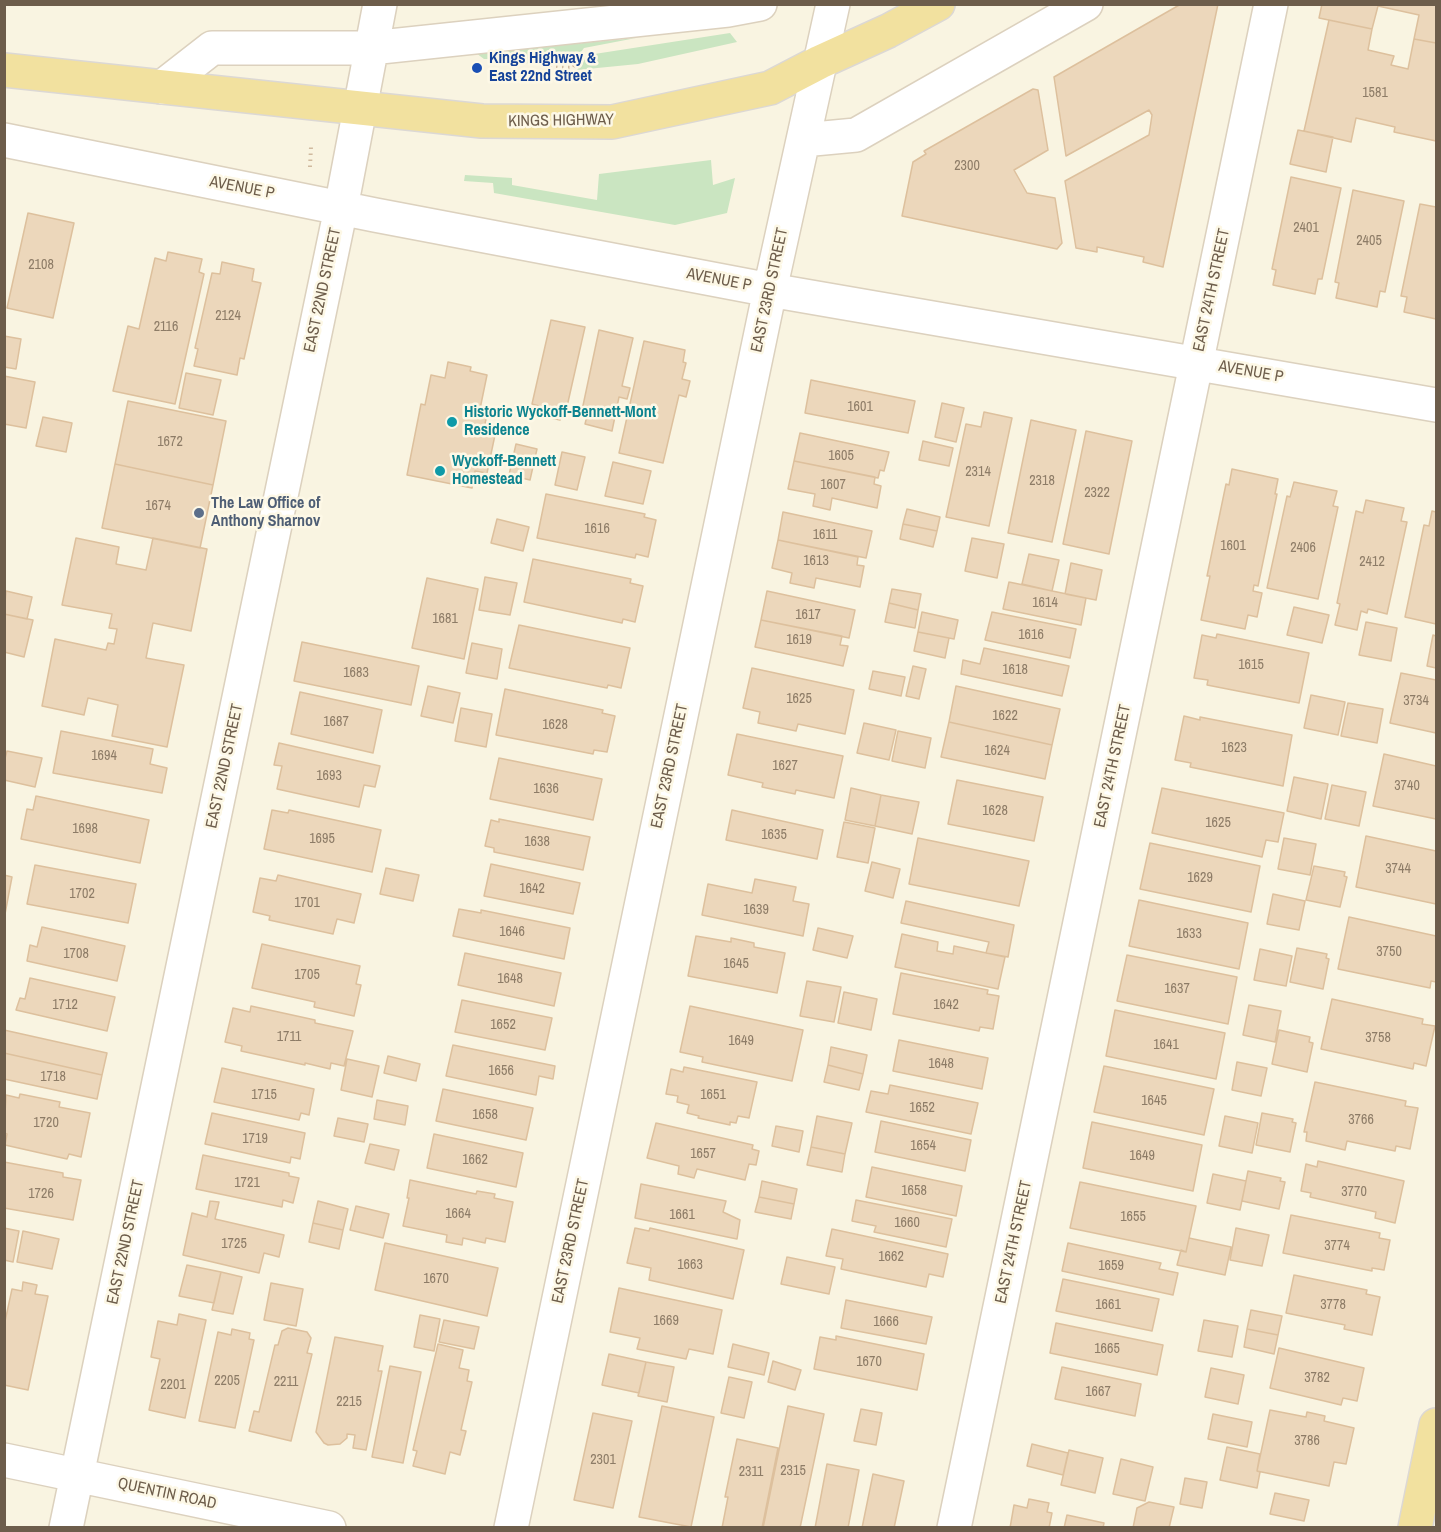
<!DOCTYPE html>
<style>
body{margin:0}
#map{position:relative;width:1441px;height:1532px;overflow:hidden;background:#f9f4e1;font-family:"Archivo Narrow",sans-serif}
canvas{display:block}
.frame{position:absolute;inset:0;border:6px solid #6d5d4b;pointer-events:none}
</style>
<div id="map">
<canvas width="1441" height="1532"></canvas>
<div class="frame"></div>
</div>
<script>
const ctx = document.querySelector('canvas').getContext('2d');
ctx.lineJoin = 'round';
function fillPath(path, color) { ctx.fillStyle = color; ctx.fill(path, 'evenodd'); }
const shape = rows => new Path2D(rows.map(r => 'M' + r).join(''));
function stroke(path, color, width, dash) { ctx.strokeStyle = color; ctx.lineWidth = width; ctx.lineCap = dash ? 'butt' : 'round'; ctx.setLineDash(dash || []); ctx.stroke(path); }
function label(font, color, halo, rows, align = 'center') {
  ctx.font = font + ' "Archivo Narrow",sans-serif'; ctx.lineWidth = 5; ctx.setLineDash([]); ctx.textBaseline = 'middle'; ctx.strokeStyle = halo; ctx.fillStyle = color; for (const [text, x, y, turn = 0] of rows) {
    ctx.save(); ctx.translate(x, y); ctx.rotate((+turn || 0) * Math.PI / 180); ctx.textAlign = isNaN(turn) ? turn : align; if (halo) ctx.strokeText(text, 0, 0); ctx.fillText(text, 0, 0); ctx.restore();
  }
}
const green = shape([
 [730,33,737,42,638,64,577,70,588,55],
 [636,38,584,48,572,64,510,63,510,59,484,59,476,53],
 [711,160,713,185,735,178,727,213,675,225,494,193,493,183,464,181,465,175,512,178,512,185,597,200,599,174]
]);
const building = shape([
 [1181,4,1218,4,1163,267,1143,262,1144,257,1097,247,1097,252,1076,248,1065,181,1149,135,1152,115,1149,110,1066,156,1054,77,1181,4],
 [1322,4,1436,4,1436,43,1414,39,1419,15,1378,6,1372,29,1319,18,1322,4],
 [1329,20,1372,29,1368,50,1394,56,1391,65,1408,69,1414,39,1436,43,1436,141,1394,132,1395,127,1356,118,1351,142,1304,131,1329,20],
 [1033,89,1038,90,1048,150,1014,170,1027,193,1055,198,1062,243,1057,249,902,216,913,162,926,154,924,151,1033,89],
 [1298,130,1333,137,1326,172,1290,164,1298,130],
 [1291,177,1341,188,1322,279,1318,279,1315,294,1273,285,1276,270,1272,269,1291,177],
 [1353,190,1404,201,1385,292,1380,291,1377,307,1336,298,1339,283,1335,282,1353,190],
 [1420,204,1436,207,1436,319,1404,312,1407,297,1401,296,1420,204],
 [28,213,74,223,53,318,7,308,28,213],
 [168,252,202,259,199,272,204,274,175,404,113,391,128,326,139,329,155,258,166,261,168,252],
 [222,262,254,269,252,281,261,283,244,359,240,358,237,375,194,366,198,349,195,348,212,273,220,274,222,262],
 [551,320,585,327,566,411,562,411,560,420,538,415,539,406,532,404,551,320],
 [599,330,633,338,622,386,630,388,627,399,619,397,612,431,585,424,587,416,581,415,599,330],
 [4,336,21,339,16,369,4,367,4,336],
 [644,341,685,350,683,362,686,363,682,379,690,381,686,397,679,395,663,463,619,453,644,341],
 [448,362,471,367,470,371,487,375,480,409,488,410,483,433,495,435,487,473,475,471,472,488,407,475,421,404,425,405,431,375,445,378,448,362],
 [186,373,221,380,213,415,179,408,186,373],
 [4,376,35,382,26,428,4,424,4,376],
 [811,380,915,401,908,433,805,413,811,380],
 [128,401,226,421,213,485,115,464,128,401],
 [942,403,964,408,956,442,935,437,942,403],
 [984,412,1012,418,989,526,946,517,966,424,981,427,984,412],
 [43,417,72,423,66,452,36,446,43,417],
 [1031,420,1076,430,1052,542,1008,533,1031,420],
 [1086,431,1132,441,1109,554,1063,544,1086,431],
 [800,433,889,452,884,471,880,470,878,478,794,461,800,433],
 [923,441,953,448,949,466,919,460,923,441],
 [516,444,537,449,530,480,509,475,516,444],
 [562,452,585,457,577,490,555,485,562,452],
 [794,461,875,477,874,484,881,486,877,508,832,498,830,510,813,506,815,494,788,489,794,461],
 [613,462,651,471,643,504,605,496,613,462],
 [115,464,213,485,200,548,102,528,115,464],
 [1232,469,1278,479,1275,494,1277,494,1258,586,1254,585,1253,591,1262,593,1257,617,1248,615,1245,629,1201,620,1210,576,1207,576,1226,484,1229,485,1232,469],
 [1294,482,1337,491,1333,506,1338,507,1318,599,1267,588,1287,496,1290,497,1294,482],
 [546,494,645,514,644,517,656,520,648,557,636,554,635,558,537,538,546,494],
 [1366,500,1404,508,1401,521,1407,522,1387,614,1368,609,1367,613,1361,611,1357,630,1335,625,1340,604,1337,603,1356,511,1363,513,1366,500],
 [907,509,940,517,937,531,903,524,907,509],
 [1432,511,1436,512,1436,624,1405,617,1424,525,1429,526,1432,511],
 [783,512,872,531,866,558,778,540,783,512],
 [497,519,529,527,523,551,491,543,497,519],
 [903,524,937,531,933,547,900,539,903,524],
 [76,538,119,547,116,564,146,570,153,538,207,549,191,631,153,623,146,658,184,665,167,747,112,736,118,705,88,698,84,715,42,706,55,639,106,650,108,643,114,644,117,629,109,628,112,614,62,605,76,538],
 [972,538,1004,544,997,578,965,571,972,538],
 [778,540,858,557,857,565,864,566,860,587,816,578,814,588,790,583,792,573,772,568,778,540],
 [1029,554,1059,560,1052,591,1022,584,1029,554],
 [533,559,631,579,630,583,643,586,635,622,623,619,622,623,524,602,533,559],
 [1071,563,1102,570,1096,600,1065,594,1071,563],
 [485,577,517,583,510,615,479,610,485,577],
 [427,578,478,589,464,659,412,648,427,578],
 [1009,582,1086,598,1081,625,1003,609,1009,582],
 [892,589,921,594,918,610,889,603,892,589],
 [6,591,32,597,27,619,4,614,6,591],
 [767,591,855,610,849,638,761,620,767,591],
 [889,603,918,610,915,628,885,622,889,603],
 [1294,607,1329,615,1322,643,1287,635,1294,607],
 [922,612,958,620,954,639,918,632,922,612],
 [992,612,1076,629,1070,658,985,640,992,612],
 [4,614,33,620,24,657,4,652,4,614],
 [761,620,842,636,840,645,848,646,843,666,755,647,761,620],
 [1366,622,1397,628,1391,661,1359,655,1366,622],
 [519,625,630,648,621,688,608,685,607,688,509,668,519,625],
 [918,632,949,638,945,658,914,651,918,632],
 [1217,634,1309,653,1299,703,1207,685,1208,680,1194,678,1202,635,1216,638,1217,634],
 [1433,635,1436,636,1436,668,1427,666,1433,635],
 [302,642,419,666,411,705,294,681,302,642],
 [472,643,502,649,497,679,466,673,472,643],
 [984,648,1069,666,1062,696,961,674,963,660,980,664,984,648],
 [913,666,926,669,919,699,906,696,913,666],
 [752,668,854,690,845,734,798,724,796,731,758,723,760,712,743,708,752,668],
 [873,671,905,677,901,696,869,689,873,671],
 [1401,673,1436,680,1436,733,1390,723,1401,673],
 [428,686,460,693,453,723,421,716,428,686],
 [956,686,1060,709,1052,745,949,722,956,686],
 [505,689,603,710,602,713,615,716,607,752,594,750,593,754,496,735,505,689],
 [300,692,382,710,373,753,291,734,300,692],
 [1311,695,1345,702,1338,735,1304,728,1311,695],
 [1348,703,1383,709,1377,743,1341,736,1348,703],
 [461,708,492,714,486,747,455,741,461,708],
 [1184,716,1200,720,1200,717,1292,735,1283,786,1190,767,1191,763,1175,760,1184,716],
 [949,722,1052,745,1045,779,941,757,949,722],
 [864,723,896,730,889,760,857,753,864,723],
 [61,731,153,749,150,764,167,768,162,793,53,773,61,731],
 [898,731,931,738,925,768,892,761,898,731],
 [737,734,843,756,834,798,796,790,795,794,762,787,763,783,728,775,737,734],
 [279,743,380,766,375,787,364,785,359,807,277,789,282,766,274,765,279,743],
 [7,751,42,758,35,787,4,780,4,762,7,751],
 [1384,754,1436,766,1436,819,1373,806,1384,754],
 [499,758,602,779,593,820,490,799,499,758],
 [1294,777,1328,784,1321,819,1287,811,1294,777],
 [957,780,1043,797,1034,841,948,824,957,780],
 [1332,785,1366,792,1359,826,1325,819,1332,785],
 [851,788,881,795,875,826,845,820,851,788],
 [1162,788,1284,813,1278,842,1266,840,1262,857,1152,833,1162,788],
 [881,795,919,802,912,834,875,826,881,795],
 [36,796,149,820,140,863,21,839,27,809,33,810,36,796],
 [272,810,288,813,289,810,381,830,372,872,264,849,272,810],
 [732,810,823,830,817,859,726,840,732,810],
 [499,819,590,837,583,870,494,852,494,848,485,846,491,820,499,822,499,819],
 [844,822,875,828,868,863,837,857,844,822],
 [1366,836,1436,851,1436,904,1356,887,1366,836],
 [918,838,1029,861,1019,906,909,884,918,838],
 [1284,838,1316,844,1310,875,1278,869,1284,838],
 [1150,843,1260,866,1251,912,1140,889,1150,843],
 [872,862,900,869,893,898,865,891,872,862],
 [491,864,580,883,573,914,484,896,491,864],
 [35,865,136,884,128,923,27,904,35,865],
 [1314,866,1345,872,1344,876,1347,877,1340,907,1306,900,1314,866],
 [386,868,419,875,413,901,380,894,386,868],
 [4,875,12,877,5,914,4,914,4,875],
 [278,875,361,894,354,923,337,919,333,934,269,920,270,916,253,912,260,878,276,881,278,875],
 [755,879,796,887,793,901,809,904,803,936,702,915,708,884,752,893,755,879],
 [1273,894,1305,901,1299,930,1267,924,1273,894],
 [1139,900,1248,923,1239,969,1129,946,1139,900],
 [906,901,1014,925,1008,957,986,953,989,942,901,923,906,901],
 [459,909,481,913,481,910,570,928,564,959,453,936,459,909],
 [1349,917,1436,936,1436,982,1431,981,1430,988,1338,969,1349,917],
 [42,927,125,946,117,981,27,961,30,945,37,947,42,927],
 [818,928,853,936,847,958,813,950,818,928],
 [902,934,938,942,937,951,953,954,954,946,1005,957,998,989,895,967,902,934],
 [696,936,731,942,731,938,754,943,754,947,785,953,777,993,688,976,696,936],
 [262,944,360,966,356,984,361,985,354,1016,314,1007,315,1002,252,988,262,944],
 [1297,948,1327,954,1326,958,1329,959,1323,989,1290,982,1297,948],
 [1260,949,1292,956,1286,986,1254,980,1260,949],
 [465,953,561,973,554,1006,458,985,465,953],
 [1127,955,1237,977,1228,1024,1117,1001,1127,955],
 [901,973,988,990,987,994,999,996,993,1029,980,1027,979,1031,893,1014,901,973],
 [30,978,115,997,107,1031,16,1010,20,998,25,999,30,978],
 [807,981,841,987,834,1022,800,1016,807,981],
 [844,992,877,999,871,1030,838,1023,844,992],
 [1332,999,1423,1019,1422,1024,1435,1026,1426,1066,1414,1063,1413,1069,1321,1049,1332,999],
 [462,1000,552,1018,545,1050,455,1032,462,1000],
 [1249,1005,1281,1011,1275,1042,1243,1035,1249,1005],
 [251,1006,315,1020,315,1023,353,1031,344,1066,331,1063,330,1069,305,1063,305,1065,241,1051,242,1046,225,1042,233,1008,250,1012,251,1006],
 [690,1006,803,1030,792,1081,702,1062,703,1057,680,1052,690,1006],
 [1115,1010,1225,1033,1216,1079,1106,1056,1115,1010],
 [4,1030,107,1053,102,1075,4,1053,4,1030],
 [1279,1030,1310,1037,1309,1042,1313,1043,1307,1072,1272,1064,1279,1030],
 [899,1040,988,1058,982,1089,893,1071,899,1040],
 [453,1045,555,1066,553,1079,539,1076,536,1095,446,1076,453,1045],
 [831,1047,867,1055,863,1074,828,1065,831,1047],
 [4,1053,102,1075,97,1099,4,1079,4,1053],
 [388,1056,420,1064,416,1081,384,1073,388,1056],
 [347,1059,379,1066,372,1097,341,1090,347,1059],
 [1237,1062,1267,1068,1261,1096,1232,1090,1237,1062],
 [828,1065,863,1074,859,1090,824,1082,828,1065],
 [1104,1066,1214,1089,1204,1135,1094,1112,1104,1066],
 [684,1067,757,1082,749,1118,738,1116,736,1123,730,1122,730,1125,698,1118,699,1116,687,1113,689,1105,677,1102,678,1096,666,1094,671,1069,683,1072,684,1067],
 [222,1068,314,1089,309,1115,301,1113,299,1120,214,1102,222,1068],
 [1315,1082,1406,1101,1405,1106,1418,1108,1410,1149,1396,1146,1395,1151,1347,1141,1345,1150,1306,1141,1307,1132,1304,1132,1315,1082],
 [890,1085,978,1103,971,1134,866,1112,871,1091,888,1094,890,1085],
 [443,1089,533,1108,526,1140,436,1121,443,1089],
 [20,1094,60,1102,59,1107,90,1113,81,1157,69,1154,67,1159,5,1145,7,1134,4,1133,6,1095,19,1098,20,1094],
 [377,1100,408,1106,405,1125,374,1119,377,1100],
 [212,1113,305,1133,300,1159,291,1157,290,1163,205,1144,212,1113],
 [1262,1113,1293,1119,1292,1122,1296,1123,1290,1152,1256,1145,1262,1113],
 [817,1116,852,1123,845,1154,811,1147,817,1116],
 [1225,1116,1258,1123,1252,1153,1219,1146,1225,1116],
 [338,1118,368,1124,364,1142,334,1136,338,1118],
 [881,1121,971,1140,965,1171,875,1152,881,1121],
 [1092,1122,1202,1145,1193,1191,1083,1168,1092,1122],
 [656,1123,753,1145,752,1149,759,1151,756,1165,749,1164,745,1180,697,1169,694,1178,678,1174,679,1166,647,1158,656,1123],
 [776,1126,803,1131,799,1152,772,1146,776,1126],
 [434,1134,523,1153,516,1187,427,1168,434,1134],
 [370,1144,399,1150,394,1170,365,1163,370,1144],
 [811,1147,845,1154,842,1172,807,1165,811,1147],
 [203,1155,289,1173,289,1176,299,1178,293,1203,283,1200,282,1207,196,1189,203,1155],
 [1318,1161,1404,1181,1395,1223,1375,1218,1376,1212,1310,1197,1311,1193,1301,1191,1306,1164,1317,1167,1318,1161],
 [4,1162,63,1173,63,1177,81,1180,73,1220,4,1208,4,1162],
 [872,1167,962,1186,956,1216,866,1197,872,1167],
 [1248,1171,1281,1178,1280,1181,1285,1182,1279,1209,1242,1201,1248,1171],
 [1213,1174,1246,1181,1240,1210,1207,1203,1213,1174],
 [410,1180,476,1194,477,1191,495,1194,494,1198,513,1202,505,1242,486,1238,485,1243,463,1238,462,1245,446,1242,447,1235,403,1226,409,1198,407,1198,410,1180],
 [762,1181,797,1189,794,1204,759,1197,762,1181],
 [1080,1182,1196,1206,1186,1252,1070,1228,1080,1182],
 [641,1184,726,1201,723,1212,740,1220,737,1239,635,1218,641,1184],
 [759,1197,794,1204,791,1219,755,1212,759,1197],
 [856,1200,952,1219,946,1247,874,1232,876,1226,852,1221,856,1200],
 [210,1201,219,1202,215,1219,284,1235,279,1257,264,1253,259,1273,183,1255,192,1213,207,1217,210,1201],
 [318,1201,348,1209,343,1230,313,1223,318,1201],
 [356,1206,389,1214,383,1238,350,1230,356,1206],
 [1291,1215,1380,1233,1379,1238,1390,1240,1384,1270,1372,1268,1372,1271,1283,1253,1291,1215],
 [313,1223,343,1230,339,1249,309,1242,313,1223],
 [4,1228,19,1231,13,1262,4,1260,4,1228],
 [635,1228,649,1231,650,1228,744,1250,733,1299,649,1280,651,1268,627,1263,635,1228],
 [1236,1228,1269,1235,1262,1266,1230,1260,1236,1228],
 [832,1229,948,1254,943,1277,929,1274,926,1287,841,1269,843,1259,826,1256,832,1229],
 [23,1231,59,1239,52,1269,17,1262,23,1231],
 [1189,1238,1231,1247,1225,1275,1177,1265,1181,1250,1186,1252,1189,1238],
 [385,1243,498,1268,487,1316,375,1290,385,1243],
 [1068,1243,1161,1263,1159,1269,1178,1273,1173,1295,1062,1271,1068,1243],
 [787,1257,835,1267,829,1294,781,1284,787,1257],
 [187,1265,221,1272,214,1303,179,1296,187,1265],
 [221,1272,242,1277,233,1314,212,1310,221,1272],
 [1294,1275,1367,1290,1366,1294,1380,1297,1372,1335,1344,1329,1345,1325,1286,1313,1294,1275],
 [1063,1279,1159,1299,1152,1331,1056,1311,1063,1279],
 [23,1282,37,1285,35,1294,48,1296,28,1390,4,1385,4,1326,12,1289,22,1291,23,1282],
 [271,1283,303,1289,296,1326,264,1320,271,1283],
 [619,1288,722,1310,713,1354,689,1349,686,1359,637,1349,640,1338,610,1332,619,1288],
 [846,1300,932,1317,926,1344,841,1328,846,1300],
 [1251,1310,1282,1316,1278,1335,1247,1329,1251,1310],
 [179,1314,206,1320,185,1418,149,1410,160,1359,151,1357,158,1321,177,1325,179,1314],
 [420,1315,440,1319,434,1351,414,1347,420,1315],
 [444,1320,479,1327,474,1349,439,1342,444,1320],
 [1204,1320,1238,1326,1232,1357,1198,1351,1204,1320],
 [1056,1323,1163,1345,1157,1375,1050,1353,1056,1323],
 [288,1328,307,1332,311,1338,307,1353,312,1354,291,1441,249,1431,254,1411,259,1412,275,1345,278,1345,282,1331,288,1328],
 [232,1329,250,1333,249,1339,254,1340,235,1428,199,1421,218,1332,231,1335,232,1329],
 [1247,1329,1278,1335,1274,1354,1244,1347,1247,1329],
 [836,1336,924,1354,917,1390,814,1369,820,1337,836,1340,836,1336],
 [335,1337,383,1346,378,1371,382,1371,366,1450,353,1448,355,1435,347,1434,347,1438,340,1444,328,1445,324,1443,316,1432,335,1337],
 [438,1344,463,1350,459,1368,469,1370,467,1381,472,1382,461,1430,466,1431,460,1455,450,1452,445,1474,413,1466,417,1451,413,1450,438,1344],
 [733,1344,769,1353,764,1375,728,1367,733,1344],
 [1279,1348,1364,1368,1357,1401,1343,1398,1341,1405,1270,1388,1279,1348],
 [609,1354,646,1362,639,1393,602,1385,609,1354],
 [773,1361,801,1370,795,1390,768,1382,773,1361],
 [646,1362,674,1367,667,1402,638,1396,646,1362],
 [390,1366,421,1372,403,1463,372,1457,390,1366],
 [1062,1367,1141,1384,1135,1416,1055,1399,1062,1367],
 [1211,1368,1244,1375,1238,1404,1205,1397,1211,1368],
 [729,1377,752,1382,744,1418,721,1413,729,1377],
 [662,1406,714,1417,691,1527,639,1517,662,1406],
 [788,1406,824,1414,800,1528,763,1528,788,1406],
 [861,1409,882,1413,876,1445,854,1441,861,1409],
 [1270,1410,1306,1417,1307,1412,1325,1416,1324,1421,1354,1428,1346,1464,1334,1462,1329,1486,1257,1471,1270,1410],
 [593,1413,632,1421,613,1508,574,1500,593,1413],
 [1213,1414,1252,1422,1247,1447,1208,1439,1213,1414],
 [737,1439,778,1448,762,1528,722,1528,728,1497,725,1497,737,1439],
 [1032,1444,1068,1453,1063,1475,1027,1466,1032,1444],
 [1227,1447,1260,1454,1257,1471,1260,1472,1257,1488,1220,1480,1227,1447],
 [1069,1450,1103,1458,1095,1493,1061,1485,1069,1450],
 [1121,1459,1153,1467,1145,1501,1113,1494,1121,1459],
 [827,1464,859,1470,848,1528,815,1528,827,1464],
 [873,1474,904,1481,894,1528,862,1528,873,1474],
 [1185,1478,1207,1482,1202,1508,1180,1504,1185,1478],
 [1275,1493,1309,1500,1304,1521,1270,1514,1275,1493],
 [1029,1499,1049,1503,1047,1512,1052,1513,1049,1528,1010,1528,1014,1505,1027,1508,1029,1499],
 [1149,1502,1174,1507,1169,1528,1133,1528,1137,1508,1149,1502],
 [1067,1515,1104,1523,1103,1528,1064,1528,1067,1515]
]);
const path = shape([
 [550,67,573,68,578,61],
 [310,167,311,147]
]);
const minor = shape([
 [162,87,212,48,371,48,728,10,760,4],
 [4,140,375,215,770,290,1436,405],
 [803,140,856,135,1086,4],
 [4,1460,329,1528],
 [66,1528,341,208,380,4],
 [511,1528,770,290,833,4],
 [954,1528,1271,4]
]);
const major = shape([
 [4,70,482,121,612,122,770,88,820,62,888,31,938,4],
 [1415,1528,1436,1425]
]);
const markers = [
 [477,68,6,"#1a4fb4"],
 [452,422,6,"#0f9aa8"],
 [440,471,6,"#0f9aa8"],
 [199,513,6,"#5c6f8a"]
];
const numberNames = [
 ["1581",1375,93],
 ["2300",967,166],
 ["2401",1306,228],
 ["2405",1369,241],
 ["2108",41,265],
 ["2124",228,316],
 ["2116",166,327],
 ["1601",860,407],
 ["1672",170,442],
 ["1605",841,456],
 ["2314",978,472],
 ["2318",1042,481],
 ["1607",833,485],
 ["2322",1097,493],
 ["1674",158,506],
 ["1616",597,529],
 ["1611",825,535],
 ["1601",1233,546],
 ["2406",1303,548],
 ["1613",816,561],
 ["2412",1372,562],
 ["1614",1045,603],
 ["1617",808,615],
 ["1681",445,619],
 ["1616",1031,635],
 ["1619",799,640],
 ["1615",1251,665],
 ["1618",1015,670],
 ["1683",356,673],
 ["1625",799,699],
 ["3734",1416,701],
 ["1622",1005,716],
 ["1687",336,722],
 ["1628",555,725],
 ["1623",1234,748],
 ["1624",997,751],
 ["1694",104,756],
 ["1627",785,766],
 ["1693",329,776],
 ["3740",1407,786],
 ["1636",546,789],
 ["1628",995,811],
 ["1625",1218,823],
 ["1698",85,829],
 ["1635",774,835],
 ["1695",322,839],
 ["1638",537,842],
 ["3744",1398,869],
 ["1629",1200,878],
 ["1642",532,889],
 ["1702",82,894],
 ["1701",307,903],
 ["1639",756,910],
 ["1646",512,932],
 ["1633",1189,934],
 ["3750",1389,952],
 ["1708",76,954],
 ["1645",736,964],
 ["1705",307,975],
 ["1648",510,979],
 ["1637",1177,989],
 ["1712",65,1005],
 ["1642",946,1005],
 ["1652",503,1025],
 ["1711",289,1037],
 ["3758",1378,1038],
 ["1649",741,1041],
 ["1641",1166,1045],
 ["1648",941,1064],
 ["1656",501,1071],
 ["1718",53,1077],
 ["1715",264,1095],
 ["1651",713,1095],
 ["1645",1154,1101],
 ["1652",922,1108],
 ["1658",485,1115],
 ["3766",1361,1120],
 ["1720",46,1123],
 ["1719",255,1139],
 ["1654",923,1146],
 ["1657",703,1154],
 ["1649",1142,1156],
 ["1662",475,1160],
 ["1721",247,1183],
 ["1658",914,1191],
 ["3770",1354,1192],
 ["1726",41,1194],
 ["1664",458,1214],
 ["1661",682,1215],
 ["1655",1133,1217],
 ["1660",907,1223],
 ["1725",234,1244],
 ["3774",1337,1246],
 ["1662",891,1257],
 ["1663",690,1265],
 ["1659",1111,1266],
 ["1670",436,1279],
 ["1661",1108,1305],
 ["3778",1333,1305],
 ["1669",666,1321],
 ["1666",886,1322],
 ["1665",1107,1349],
 ["1670",869,1362],
 ["3782",1317,1378],
 ["2205",227,1381],
 ["2211",286,1382],
 ["2201",173,1385],
 ["1667",1098,1392],
 ["2215",349,1402],
 ["3786",1307,1441],
 ["2301",603,1460],
 ["2315",793,1471],
 ["2311",751,1472]
];
const transitNames = [
 ["Kings Highway &",489,59],
 ["East 22nd Street",489,77]
];
const streetNames = [
 ["KINGS HIGHWAY",561,121,-1],
 ["AVENUE P",242,188,11],
 ["AVENUE P",719,280,11],
 ["EAST 22ND STREET",323,290,-78],
 ["EAST 23RD STREET",770,290,-78],
 ["EAST 24TH STREET",1212,290,-78],
 ["AVENUE P",1251,372,10],
 ["EAST 22ND STREET",225,766,-78],
 ["EAST 23RD STREET",670,766,-78],
 ["EAST 24TH STREET",1113,766,-78],
 ["EAST 23RD STREET",571,1241,-78],
 ["EAST 22ND STREET",126,1242,-78],
 ["EAST 24TH STREET",1014,1242,-78],
 ["QUENTIN ROAD",167,1494,12]
];
const cultureNames = [
 ["Historic Wyckoff-Bennett-Mont",464,413],
 ["Residence",464,431],
 ["Wyckoff-Bennett",452,462],
 ["Homestead",452,480]
];
const serviceNames = [
 ["The Law Office of",211,504],
 ["Anthony Sharnov",211,522]
];
fillPath(green, '#cae5c1');
fillPath(building, '#ecd7bb');
stroke(building, '#ddc09d', 1.5);
stroke(minor, '#dcd1be', 36);
stroke(major, '#dcd8d4', 36);
stroke(path, '#d0ba9f', 4, [1.5, 4.5]);
stroke(minor, '#fff', 33);
stroke(major, '#f2e19f', 33);
for (const [x, y, r, color] of markers) { const dot = new Path2D(); dot.arc(x, y, r, 0, 2 * Math.PI); ctx.fillStyle = color; ctx.fill(dot); stroke(dot, '#fdf8e6', 2); }
label('14px', '#8d7c67', null, numberNames);
label('bold 16px', '#164399', '#fdf8e6', transitNames, 'left');
label('16px', '#6d5d4b', '#fdf8e6', streetNames);
label('bold 16px', '#0d838f', '#fdf8e6', cultureNames, 'left');
label('bold 16px', '#4e5e75', '#fdf8e6', serviceNames, 'left');
</script>
